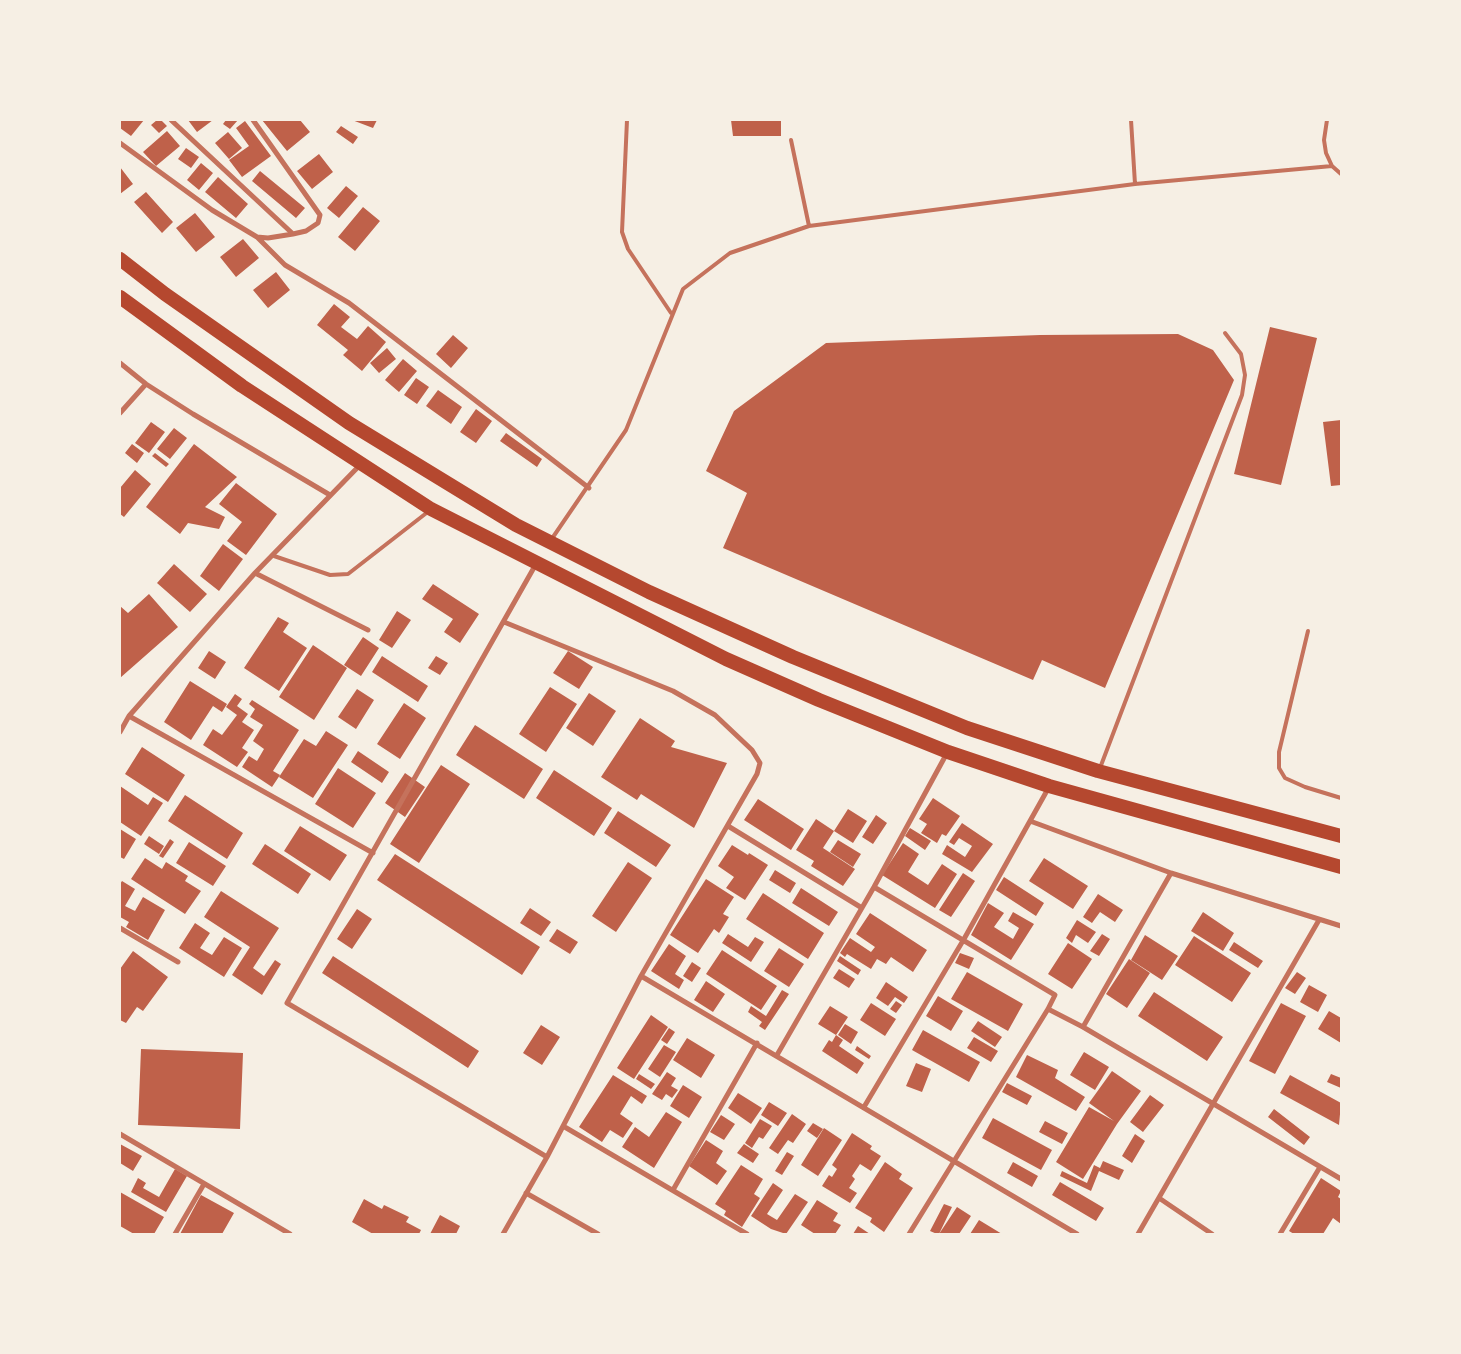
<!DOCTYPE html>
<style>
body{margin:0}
#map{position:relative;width:1461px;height:1354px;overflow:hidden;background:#f6efe4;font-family:Jost,sans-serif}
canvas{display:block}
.frame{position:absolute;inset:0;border:121px solid #f6efe4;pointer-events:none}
</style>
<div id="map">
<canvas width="1461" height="1354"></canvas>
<div class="frame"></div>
</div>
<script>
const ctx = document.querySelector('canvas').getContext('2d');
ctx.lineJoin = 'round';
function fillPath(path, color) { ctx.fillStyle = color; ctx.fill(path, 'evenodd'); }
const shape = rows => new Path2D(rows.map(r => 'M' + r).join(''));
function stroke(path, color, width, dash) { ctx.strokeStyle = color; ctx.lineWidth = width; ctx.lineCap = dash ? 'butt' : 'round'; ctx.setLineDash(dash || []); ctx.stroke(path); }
const building = shape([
 [120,120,144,120,131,136,120,128],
 [157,120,161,120,167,126,159,133,151,125],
 [188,120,213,120,197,132],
 [226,120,238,120,230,129,223,124],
 [262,120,300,120,310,132,287,151],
 [352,120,377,120,373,128],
 [731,120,781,120,781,136,733,136],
 [245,121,271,156,242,177,229,160,249,146,236,128],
 [341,126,358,137,353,144,336,132],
 [167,131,180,146,156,166,143,152],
 [228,132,242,148,229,159,215,143],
 [186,148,199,157,191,168,178,159],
 [319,154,333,172,312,189,297,171],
 [201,163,213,173,199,190,187,180],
 [120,167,133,184,120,194],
 [260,171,305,208,296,218,252,181],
 [218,177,248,204,236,218,205,192],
 [346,186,358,196,339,218,327,208],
 [146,192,173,222,162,233,134,202],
 [363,207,380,221,355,251,338,237],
 [195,213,215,237,196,252,176,228],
 [243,239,259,258,236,277,220,257],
 [276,272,290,290,268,308,253,290],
 [334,304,350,317,341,327,357,339,368,326,386,342,362,371,343,355,348,350,317,325],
 [1270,327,1317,338,1281,485,1234,474],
 [1178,334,1213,350,1234,380,1105,688,1042,660,1033,680,723,548,747,493,706,471,734,411,826,343,1040,335],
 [453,335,468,348,451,368,436,354],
 [387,348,396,359,379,373,370,363],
 [403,359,417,371,399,392,385,380],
 [416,378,429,387,417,404,404,395],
 [438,390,462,407,451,424,426,406],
 [476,409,492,421,476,443,460,432],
 [1341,420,1341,485,1331,486,1323,422],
 [151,422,165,432,149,453,135,443],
 [174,428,187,438,170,459,157,449],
 [506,433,542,459,537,467,500,441],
 [132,444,144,453,137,463,125,453],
 [194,444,237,477,205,507,225,517,219,529,188,523,180,534,146,507],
 [155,453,169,464,166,467,152,456],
 [135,470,151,484,124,517,120,514,120,488],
 [236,483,277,514,246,555,227,541,242,522,219,504],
 [223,544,243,559,219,591,200,576],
 [174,564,207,594,190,612,157,583],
 [433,584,479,614,460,643,444,632,453,619,422,599],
 [149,594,178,627,120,678,120,606,128,613],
 [397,611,411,620,392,648,379,640],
 [278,617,289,623,283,632,307,648,279,691,244,668],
 [363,637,379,648,361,676,344,665],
 [313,645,347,668,314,720,279,697],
 [209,651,226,662,215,679,198,668],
 [568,651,593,667,579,689,553,673],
 [382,656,428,686,418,702,372,672],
 [436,656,448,663,440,675,428,668],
 [190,681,227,704,222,712,213,706,191,740,164,722],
 [550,687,577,704,546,752,519,734],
 [357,689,374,700,356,729,338,717],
 [589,693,616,711,593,746,566,728],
 [235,694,242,699,237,706,248,714,242,722,254,730,242,748,248,752,237,767,203,745,213,729,222,735,237,715,226,707],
 [252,700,299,730,273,771,280,775,272,787,242,767,249,756,257,761,264,749,253,741,263,725,250,717,255,709,249,704],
 [404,703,426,718,400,759,377,744],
 [640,718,675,741,671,747,727,763,694,828,641,794,637,800,601,777],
 [475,725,543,769,524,799,456,755],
 [326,731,348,745,313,798,279,777,304,739,316,746],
 [142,747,185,775,168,802,125,774],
 [358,751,389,772,382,783,351,762],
 [441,765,470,784,419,863,390,844],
 [338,768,376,793,353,828,315,804],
 [554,770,612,808,594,836,536,798],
 [405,773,425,787,405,817,385,803],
 [120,786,148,805,153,797,163,803,141,836,120,822],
 [185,795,243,833,227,859,168,821],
 [933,798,960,816,946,836,942,834,937,843,921,833,927,824,919,819],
 [758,799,804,829,791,850,744,820],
 [848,809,867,821,853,843,834,831],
 [618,811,671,845,656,867,604,833],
 [876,815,887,823,873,844,862,837],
 [816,819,834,831,823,848,855,869,843,886,811,866,814,861,796,850],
 [962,823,993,844,972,872,942,854,947,845,965,857,972,846,959,838,954,845,949,842],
 [300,826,347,855,330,881,284,851],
 [910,828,931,841,925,850,905,836],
 [120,829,136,839,124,859,120,857],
 [149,836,164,846,159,854,144,844],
 [170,839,174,842,163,858,159,856],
 [838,840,861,854,853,867,830,852],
 [189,842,226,866,213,886,176,863],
 [903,843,919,854,908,872,928,885,942,864,957,874,935,908,882,875],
 [265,844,311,874,298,894,252,864],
 [732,845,748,855,749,853,768,865,745,900,726,888,734,877,718,866],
 [395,854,540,947,522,975,377,880],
 [145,858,162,869,166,862,188,876,185,881,201,891,185,914,131,879],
 [1044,858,1088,886,1073,909,1029,881],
 [628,862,652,878,616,932,592,916],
 [775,870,796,883,790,893,769,880],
 [963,873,975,881,951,917,939,910],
 [1004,877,1044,903,1036,916,996,890],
 [706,879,734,897,723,914,729,917,719,933,714,929,698,953,670,935],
 [122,881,135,889,125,906,135,911,143,897,165,910,148,940,126,927,129,922,120,917,120,884],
 [801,888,838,912,829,926,792,903],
 [221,891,279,928,253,968,264,976,275,960,281,964,262,995,232,975,250,947,204,917],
 [763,893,824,933,808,959,746,919],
 [1098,894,1123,910,1115,922,1100,912,1092,923,1083,917],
 [988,903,1004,913,994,927,1013,939,1019,928,1008,921,1013,912,1034,924,1011,960,971,935],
 [530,908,551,922,541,936,520,923],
 [357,909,372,919,352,949,337,939],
 [1203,912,1234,933,1223,951,1191,931],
 [870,913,927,950,913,972,891,957,886,964,877,959,871,969,847,954,845,957,840,953,850,938,871,952,875,947,856,934],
 [1077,920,1096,932,1088,943,1076,935,1072,943,1066,938],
 [195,923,210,933,200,948,212,955,224,937,242,948,224,977,179,948],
 [557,929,578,942,570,954,549,941],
 [728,934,748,947,755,937,764,942,751,962,722,943],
 [1102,934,1110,939,1099,956,1090,951],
 [1145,935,1178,956,1162,980,1131,960],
 [1194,936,1251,973,1232,1002,1175,965],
 [1234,942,1263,961,1258,968,1229,950],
 [1068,943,1092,959,1072,989,1048,974],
 [669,944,686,956,675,974,684,980,679,989,651,971],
 [779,948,804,964,789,987,764,971],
 [722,950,777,986,761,1010,706,974],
 [133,951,168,977,143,1011,137,1007,126,1023,120,1020,120,969],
 [960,953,974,958,969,969,955,963],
 [333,956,479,1051,468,1068,322,973],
 [840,956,861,970,858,975,837,961],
 [1129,959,1150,973,1127,1008,1106,994],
 [692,962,701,968,692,982,683,976],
 [839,969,855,979,849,988,833,978],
 [967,972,1023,1004,1008,1031,951,999],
 [1297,972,1306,978,1295,994,1285,988],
 [706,981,725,994,713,1012,694,1000],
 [886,982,908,997,904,1003,895,997,888,1006,876,998],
 [1309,985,1327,995,1318,1012,1300,1002],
 [782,990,789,994,765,1030,759,1026,762,1022,748,1012,751,1006,766,1016],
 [1154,992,1223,1037,1207,1061,1138,1016],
 [938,996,963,1011,951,1031,926,1016],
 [896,1001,902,1005,896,1013,890,1009],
 [871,1003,896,1019,885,1036,860,1020],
 [1281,1003,1306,1016,1275,1074,1249,1061],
 [830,1006,848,1017,836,1035,843,1040,839,1046,864,1063,857,1074,822,1051,829,1040,832,1042,836,1035,818,1024],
 [1329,1011,1341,1018,1341,1043,1318,1029],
 [651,1015,668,1027,634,1079,617,1068],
 [978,1021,1002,1037,995,1047,971,1031],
 [845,1024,858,1032,851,1044,838,1035],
 [541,1025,560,1037,542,1065,523,1053],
 [669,1028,675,1032,667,1044,661,1040],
 [923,1030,980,1062,969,1082,912,1050],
 [974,1037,998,1051,991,1062,967,1048],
 [687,1038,715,1055,701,1078,673,1060],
 [664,1045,676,1052,660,1077,648,1069],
 [857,1046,871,1056,869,1059,855,1050],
 [141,1049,243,1053,240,1129,138,1125],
 [1084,1052,1109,1067,1095,1090,1070,1075],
 [1027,1055,1058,1070,1055,1078,1085,1097,1076,1111,1016,1077],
 [916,1063,931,1069,922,1092,906,1086],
 [1112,1071,1141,1091,1117,1124,1083,1179,1056,1162,1089,1107,1114,1121,1089,1103],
 [667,1072,676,1078,671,1086,678,1090,672,1098,666,1094,662,1100,652,1094],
 [639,1074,655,1084,651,1089,636,1079],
 [1331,1074,1341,1078,1341,1088,1327,1082],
 [613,1075,647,1096,642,1104,631,1096,620,1114,633,1123,623,1138,610,1130,602,1142,579,1127],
 [1290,1075,1341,1103,1339,1125,1280,1093],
 [1007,1083,1032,1096,1027,1105,1002,1092],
 [683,1085,702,1097,689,1118,670,1106],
 [738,1093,762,1108,751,1124,728,1108],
 [1150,1095,1164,1105,1143,1132,1130,1122],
 [769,1102,787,1113,778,1126,761,1115],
 [1274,1109,1310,1137,1304,1145,1268,1117],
 [666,1112,682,1122,654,1168,622,1147,635,1127,649,1137],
 [792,1114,806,1124,793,1143,788,1140,778,1154,769,1148],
 [721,1115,735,1124,724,1140,710,1132],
 [993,1118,1052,1150,1041,1170,982,1138],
 [760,1119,772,1126,763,1139,759,1137,752,1148,745,1143],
 [1045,1121,1068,1133,1062,1144,1039,1132],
 [813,1123,823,1129,817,1138,807,1131],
 [824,1128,842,1140,818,1176,801,1165],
 [852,1133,872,1146,870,1149,881,1156,871,1171,860,1164,852,1176,855,1179,849,1188,857,1193,850,1203,822,1186,829,1175,832,1177,837,1169,832,1165],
 [1135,1134,1145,1141,1132,1163,1122,1156],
 [706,1140,723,1151,716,1163,727,1171,717,1185,689,1166],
 [120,1144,142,1156,133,1171,120,1163],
 [744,1144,759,1154,753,1163,737,1153],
 [787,1152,794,1156,782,1175,775,1171],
 [1103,1161,1124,1170,1119,1180,1099,1171,1091,1191,1060,1176,1062,1171,1087,1183,1094,1165,1100,1168],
 [885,1162,902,1174,899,1179,913,1188,884,1232,870,1222,872,1218,855,1208],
 [1013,1162,1038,1176,1032,1187,1007,1173],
 [741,1165,763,1179,754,1194,760,1198,742,1227,724,1215,726,1211,715,1204],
 [175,1169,187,1176,166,1212,131,1192,138,1178,146,1183,143,1188,159,1197],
 [1321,1178,1341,1191,1338,1197,1341,1199,1341,1224,1333,1218,1323,1234,1294,1234,1289,1231],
 [1060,1182,1104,1208,1096,1221,1052,1195],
 [773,1183,783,1190,767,1214,777,1220,795,1194,808,1202,786,1234,771,1229,751,1216],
 [120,1192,164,1217,154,1234,134,1234,120,1226],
 [201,1195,234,1213,222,1234,180,1234],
 [364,1199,382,1209,384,1205,409,1217,406,1222,421,1230,419,1234,373,1234,352,1222],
 [817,1200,838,1213,833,1221,841,1225,835,1234,815,1234,801,1225],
 [944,1204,952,1207,939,1234,937,1234,930,1231],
 [957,1207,971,1216,959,1234,939,1234],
 [440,1215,460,1226,456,1234,430,1234],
 [979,1220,1002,1234,970,1234],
 [858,1226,870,1234,853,1234]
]);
const service = shape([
 [627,120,622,232,628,249,671,313],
 [1131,120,1135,184],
 [1327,120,1324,140,1326,153,1332,166,1341,174],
 [791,140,809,226],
 [551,540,626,430,683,289,730,253,809,226,1135,184,1332,166],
 [274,556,330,575,348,574,429,511],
 [1308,631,1279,752,1279,768,1285,778,1305,787,1341,798],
 [1100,768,1242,395,1245,375,1241,354,1225,333]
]);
const minor = shape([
 [171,120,293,234,306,231,318,223,320,215,253,120],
 [120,143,212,210,257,237,268,238,293,234],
 [257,237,285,265,349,303,589,488],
 [120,363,146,384,193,414,330,495],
 [120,413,146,384],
 [536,564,287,1003,547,1157],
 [255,573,368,630],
 [129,716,373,853],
 [120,732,129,716,255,573,360,465],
 [1030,821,1171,873,1341,926],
 [728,826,862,908],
 [874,887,1055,995,1048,1009,909,1234],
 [120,928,178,962],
 [641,976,1077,1234],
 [1048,1009,1083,1027,1341,1179],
 [1083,1027,1171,873],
 [777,1055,874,887,947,753],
 [864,1107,964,939,1049,787],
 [563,1126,747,1234],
 [120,1134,290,1234],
 [673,1190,757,1043],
 [526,1193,598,1234],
 [1159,1198,1212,1234],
 [175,1234,204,1184],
 [503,1234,547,1157,641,976,757,774,760,763,752,750,715,715,673,691,504,622],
 [1138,1234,1319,920],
 [1280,1234,1320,1167]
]);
const trunk = shape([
 [120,259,165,294,349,423,516,525,649,592,793,657,967,728,1098,771,1341,836],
 [120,297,242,386,431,509,726,659,819,700,948,752,1049,786,1341,867]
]);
fillPath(building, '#bf614a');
stroke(service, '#c5725c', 4);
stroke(minor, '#c5725c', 5);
stroke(trunk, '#b5482f', 14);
</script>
